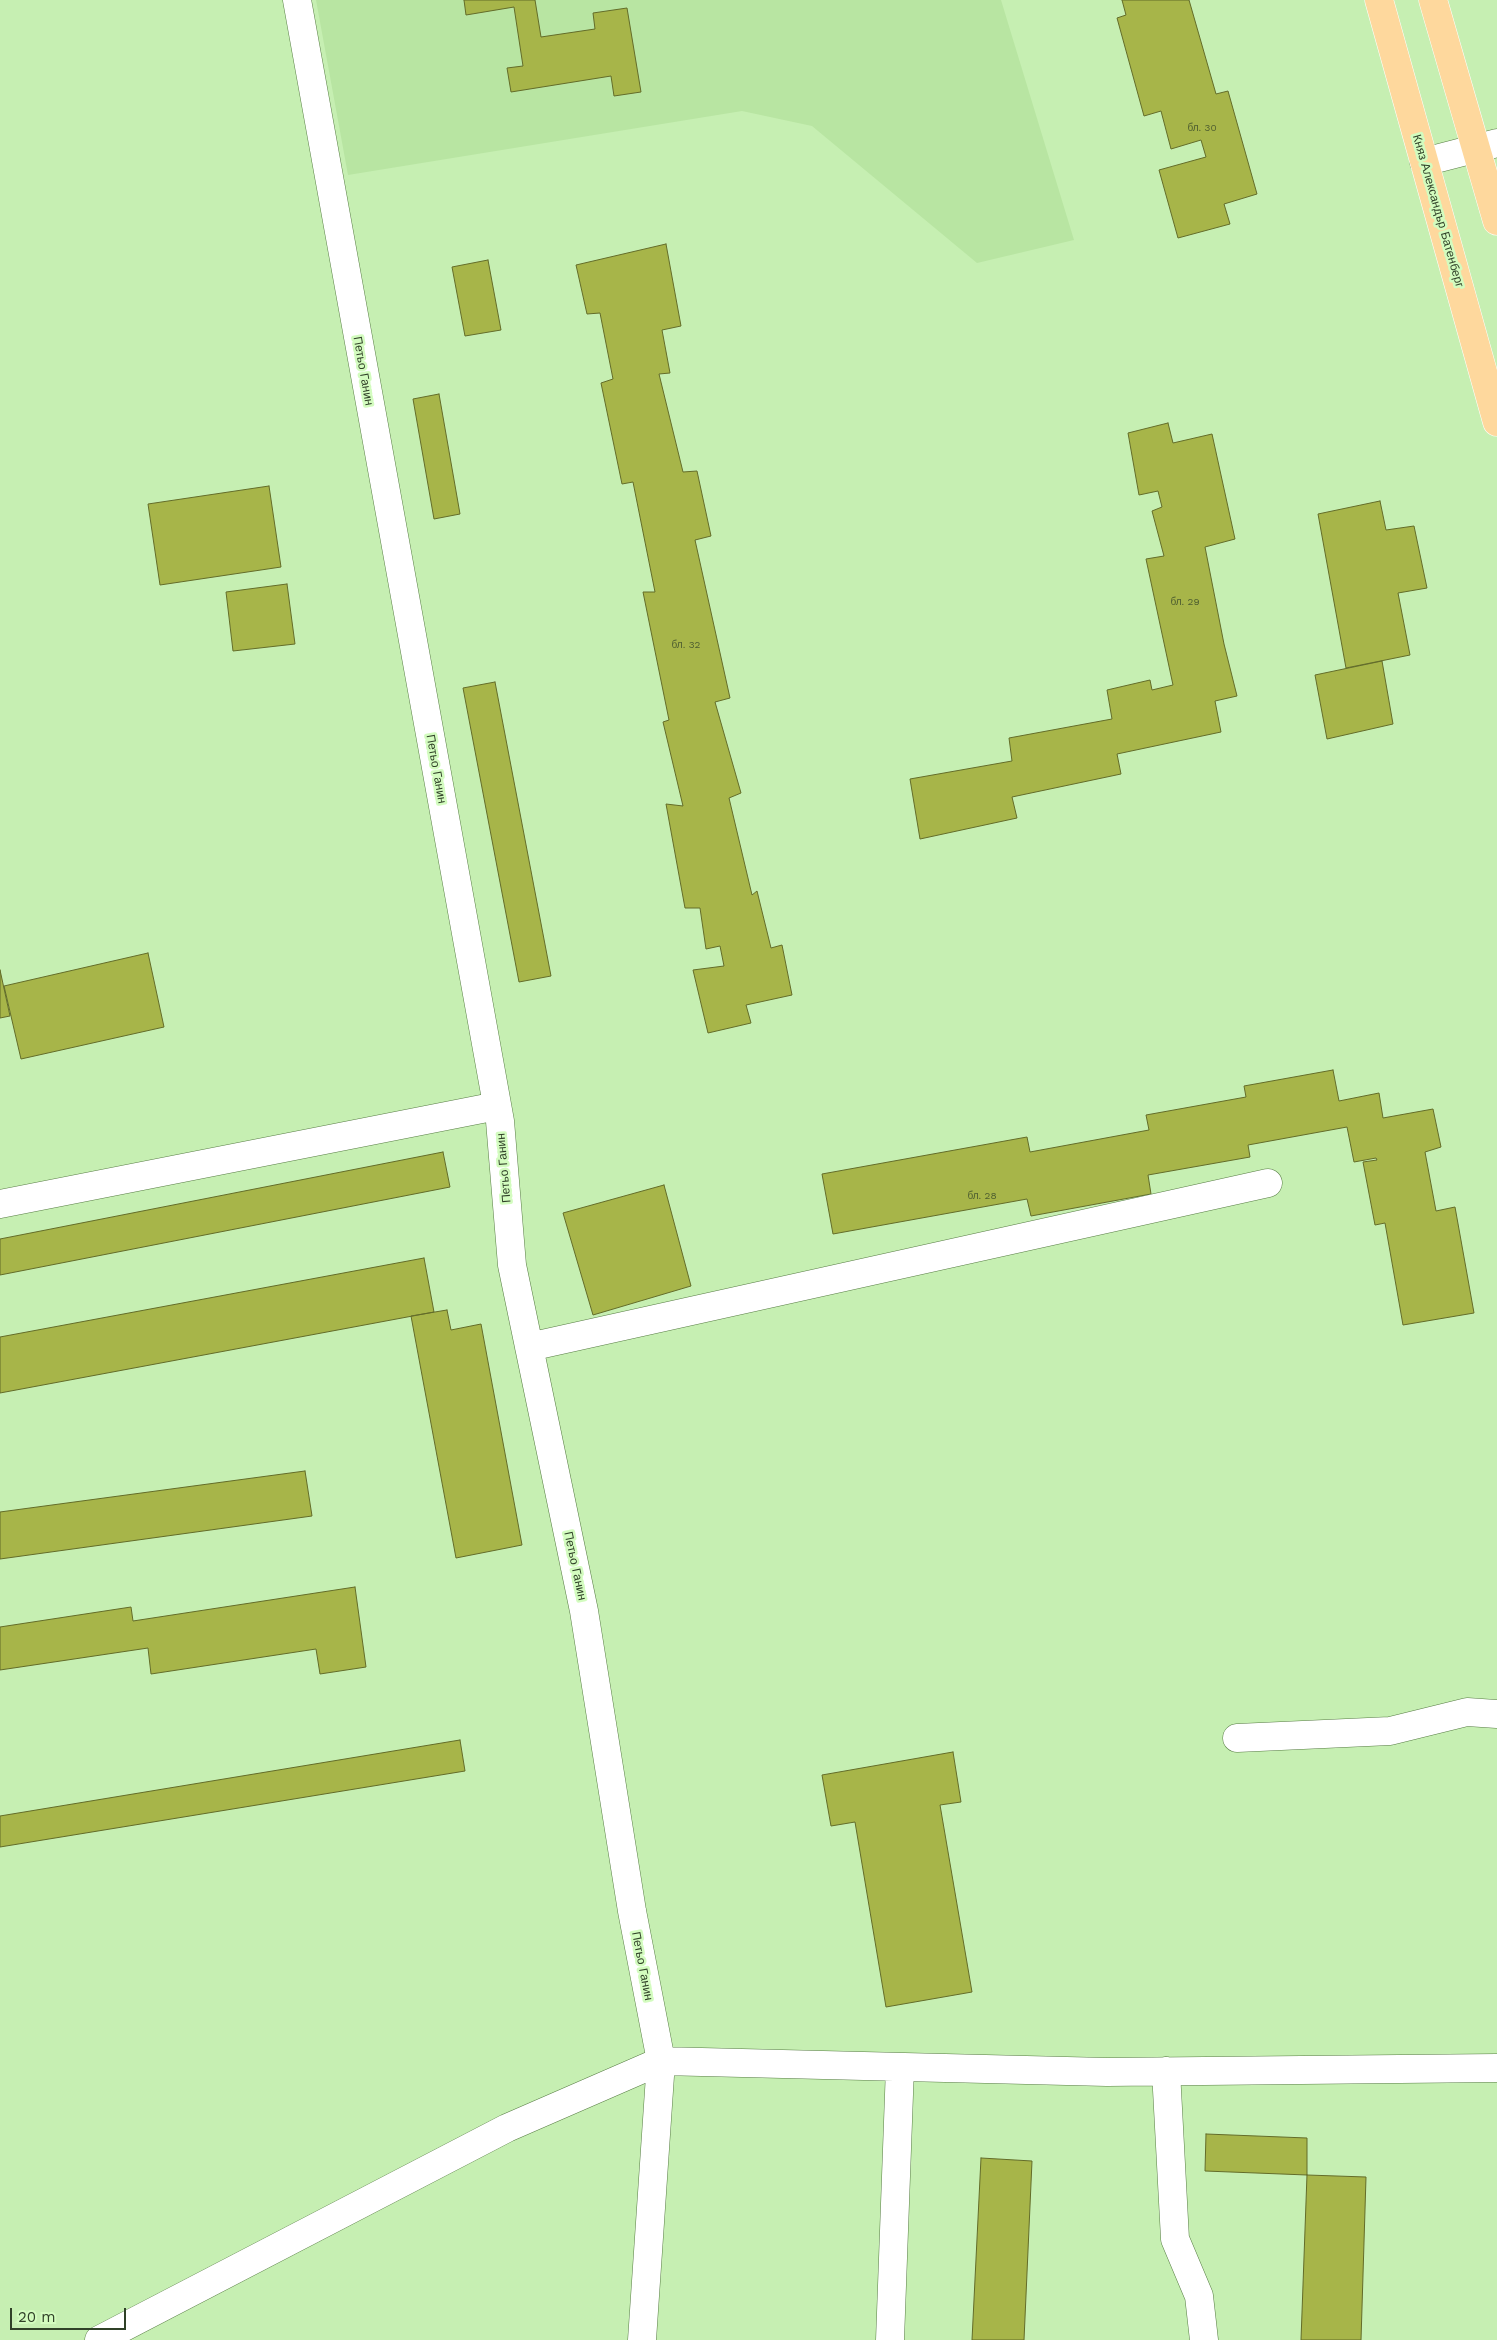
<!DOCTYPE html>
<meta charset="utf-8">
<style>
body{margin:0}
#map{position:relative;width:1497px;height:2340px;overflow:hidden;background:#c6efb2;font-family:"Work Sans",sans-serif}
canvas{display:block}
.scale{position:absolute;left:10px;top:2308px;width:116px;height:22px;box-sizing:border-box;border:2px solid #304128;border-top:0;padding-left:6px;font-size:15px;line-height:18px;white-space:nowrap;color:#304128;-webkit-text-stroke:4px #d3fcbf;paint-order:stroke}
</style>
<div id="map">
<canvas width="1497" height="2340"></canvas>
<div class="scale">20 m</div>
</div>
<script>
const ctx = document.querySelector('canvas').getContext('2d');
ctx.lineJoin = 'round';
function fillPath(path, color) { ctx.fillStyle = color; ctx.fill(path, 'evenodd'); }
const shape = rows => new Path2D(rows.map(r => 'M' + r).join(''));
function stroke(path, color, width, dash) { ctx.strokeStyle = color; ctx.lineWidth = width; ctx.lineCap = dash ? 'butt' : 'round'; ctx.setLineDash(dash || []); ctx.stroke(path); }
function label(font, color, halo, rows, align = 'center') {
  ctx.font = font + ' "Work Sans",sans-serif'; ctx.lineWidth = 5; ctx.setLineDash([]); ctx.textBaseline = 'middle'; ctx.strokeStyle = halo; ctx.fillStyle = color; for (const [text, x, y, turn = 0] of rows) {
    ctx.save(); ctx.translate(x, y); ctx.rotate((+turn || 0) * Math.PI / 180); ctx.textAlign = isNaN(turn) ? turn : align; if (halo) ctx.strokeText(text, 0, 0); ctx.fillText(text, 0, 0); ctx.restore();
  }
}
const built = shape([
 [316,0,1001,0,1074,240,977,263,812,126,742,111,348,175]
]);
const building = shape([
 [464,0,535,0,541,37,595,29,593,13,627,8,641,92,614,96,611,76,511,92,507,68,523,66,514,7,466,15,464,0],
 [1122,0,1189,0,1216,94,1228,91,1257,194,1224,204,1230,224,1178,238,1159,170,1206,157,1201,140,1171,149,1161,111,1144,116,1117,18,1126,15,1122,0],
 [666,244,681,326,662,330,670,373,659,374,683,472,697,471,711,536,695,540,730,698,715,702,741,793,729,798,752,895,757,891,771,948,782,945,792,995,746,1005,751,1023,708,1033,693,970,724,966,720,946,706,949,700,908,685,908,666,804,683,806,663,722,669,720,643,592,655,592,633,482,622,484,601,383,613,379,600,313,587,314,576,265,666,244],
 [488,260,501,330,465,336,452,267,488,260],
 [439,394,460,514,434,519,413,399,439,394],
 [1168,423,1173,443,1212,434,1235,539,1205,547,1224,644,1237,696,1215,701,1221,732,1117,754,1121,774,1012,797,1017,818,920,839,910,779,1012,761,1009,738,1112,719,1107,690,1150,680,1152,690,1173,685,1146,559,1164,556,1152,511,1162,507,1158,491,1139,495,1128,433,1168,423],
 [269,486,281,567,160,585,148,504,269,486],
 [1380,501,1386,530,1414,526,1427,588,1398,593,1410,655,1346,668,1318,514,1380,501],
 [287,584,295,644,233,651,226,592,287,584],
 [1382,661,1393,724,1327,739,1315,675,1382,661],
 [495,682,551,976,519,982,463,688,495,682],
 [148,953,164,1027,21,1059,4,986,148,953],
 [0,970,10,1016,0,1018,0,970],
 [1333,1070,1339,1101,1379,1093,1383,1118,1433,1109,1441,1147,1425,1152,1436,1211,1455,1207,1474,1313,1403,1325,1385,1223,1375,1225,1363,1162,1377,1160,1376,1158,1354,1162,1347,1127,1248,1145,1250,1157,1148,1175,1151,1194,1031,1216,1027,1199,833,1234,822,1174,1027,1137,1030,1152,1149,1130,1146,1115,1246,1097,1244,1086,1333,1070],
 [443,1152,450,1187,0,1275,0,1239,443,1152],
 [664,1185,691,1286,593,1315,563,1213,664,1185],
 [424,1258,434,1312,0,1393,0,1337,424,1258],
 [447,1310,451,1330,481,1324,522,1545,456,1558,411,1316,447,1310],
 [305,1471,312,1516,0,1559,0,1512,305,1471],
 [355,1587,366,1667,320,1674,316,1649,151,1674,148,1648,0,1670,0,1627,131,1607,133,1621,355,1587],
 [460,1740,465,1771,0,1847,0,1816,460,1740],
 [953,1752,961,1802,940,1805,972,1992,886,2007,855,1822,831,1826,822,1775,953,1752],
 [1206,2134,1307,2138,1307,2175,1205,2171,1206,2134],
 [981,2158,1032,2161,1024,2340,972,2340,981,2158],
 [1307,2175,1366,2177,1361,2340,1301,2340,1307,2175]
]);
const minor = shape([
 [297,0,500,1121,512,1265,584,1611,632,1911,661,2061,642,2340],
 [1424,162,1497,143],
 [0,1204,497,1106],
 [529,1347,1268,1183],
 [1237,1738,1390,1731,1467,1712,1497,1714],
 [1166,2071,1175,2239,1199,2296,1204,2340],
 [99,2340,507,2128,661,2061,1107,2072,1497,2068],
 [890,2340,900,2067]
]);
const major = shape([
 [1379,0,1497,422],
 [1433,0,1497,221]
]);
const numberNames = [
 ["бл. 30",1202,128],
 ["бл. 29",1185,602],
 ["бл. 32",686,645],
 ["бл. 28",982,1196]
];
const streetNames = [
 ["Княз Александър Батенберг",1438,211,74],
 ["Петьо Ганин",363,371,80],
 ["Петьо Ганин",436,769,80],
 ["Петьо Ганин",504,1168,-95],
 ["Петьо Ганин",575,1566,78],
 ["Петьо Ганин",642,1966,79]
];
fillPath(built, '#b8e5a2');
fillPath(building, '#a7b549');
stroke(building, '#636c29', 1);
stroke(minor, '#587d45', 29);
stroke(major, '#fff', 29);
stroke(minor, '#fff', 28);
stroke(major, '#fed89d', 28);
label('10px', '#4e5e30', null, numberNames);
label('12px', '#304128', '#d3fcbf', streetNames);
</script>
